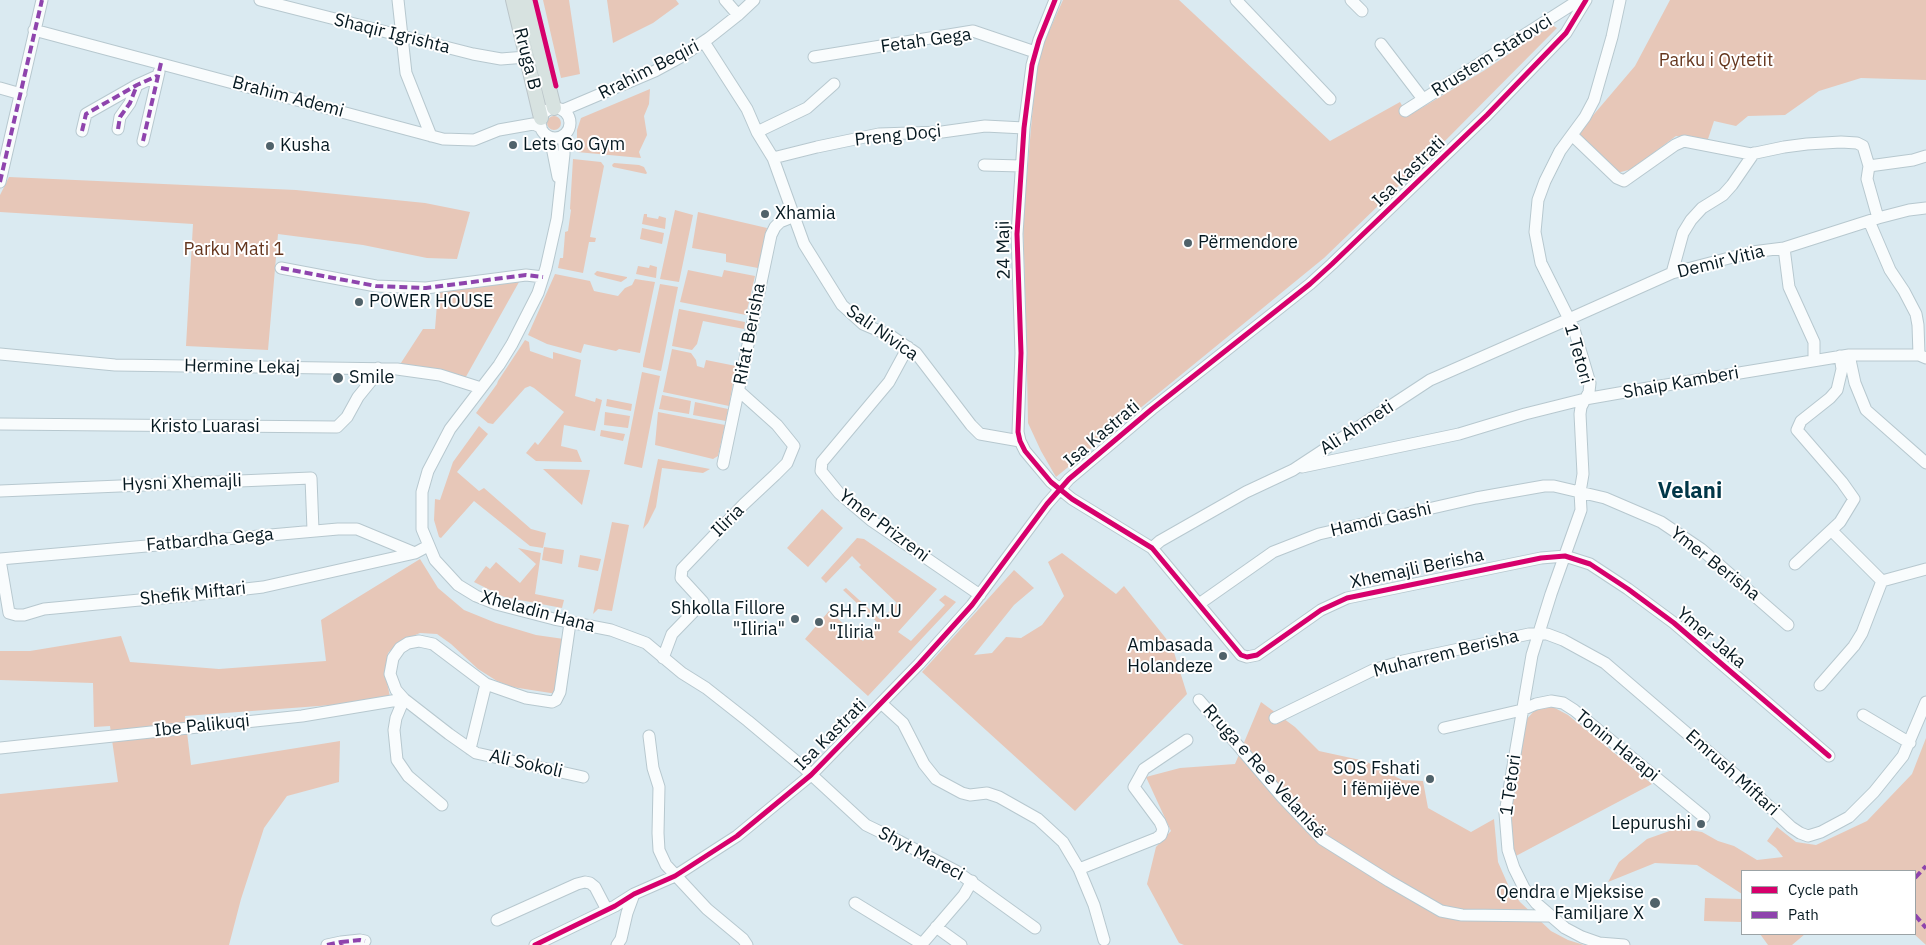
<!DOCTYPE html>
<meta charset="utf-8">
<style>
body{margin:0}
#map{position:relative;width:1926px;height:945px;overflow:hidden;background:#daeaf1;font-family:"IBM Plex Sans",sans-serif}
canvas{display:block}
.legend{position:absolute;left:1741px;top:870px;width:175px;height:65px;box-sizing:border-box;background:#fff;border:1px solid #9ba3a6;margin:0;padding:6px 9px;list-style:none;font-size:15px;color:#061921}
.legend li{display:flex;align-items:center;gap:10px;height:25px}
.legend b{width:25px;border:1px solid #9ba3a6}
</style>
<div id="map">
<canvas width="1926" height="945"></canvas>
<ul class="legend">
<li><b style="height:6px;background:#d6006c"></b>Cycle path</li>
<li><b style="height:6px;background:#8e44ad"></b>Path</li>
</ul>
</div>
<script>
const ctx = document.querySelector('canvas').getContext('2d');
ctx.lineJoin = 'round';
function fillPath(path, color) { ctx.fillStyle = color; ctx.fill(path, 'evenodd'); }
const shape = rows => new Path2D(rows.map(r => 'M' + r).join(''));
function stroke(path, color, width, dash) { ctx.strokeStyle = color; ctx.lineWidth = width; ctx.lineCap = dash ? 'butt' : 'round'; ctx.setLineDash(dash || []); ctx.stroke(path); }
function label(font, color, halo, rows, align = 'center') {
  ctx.font = font + ' "IBM Plex Sans",sans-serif'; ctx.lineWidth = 4; ctx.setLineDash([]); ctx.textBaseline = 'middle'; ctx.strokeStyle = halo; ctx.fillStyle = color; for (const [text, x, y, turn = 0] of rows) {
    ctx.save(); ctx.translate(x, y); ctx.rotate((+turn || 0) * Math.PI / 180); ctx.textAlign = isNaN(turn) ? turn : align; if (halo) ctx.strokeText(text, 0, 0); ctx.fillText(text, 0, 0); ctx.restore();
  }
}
const green = shape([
 [543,0,569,0,580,74,561,78],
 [607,0,676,0,679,4,653,23,613,43],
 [1063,0,1179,0,1330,141,1400,102,1408,116,1485,70,1552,25,1557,28,1433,153,1324,258,1056,477,1041,451,1028,423,1026,320,1023,222,1037,58],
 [1670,0,1926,0,1926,80,1861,78,1819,91,1785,115,1748,116,1736,126,1714,121,1707,142,1676,136,1632,169,1617,173,1578,133,1635,66],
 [650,89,649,104,644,116,647,135,639,152,641,158,577,152,577,130,581,118],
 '547 123a7 7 0 1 1 14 0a7 7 0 1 1-14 0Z',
 [573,159,601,162,604,166,590,237,596,238,595,242,589,242,583,273,558,268,560,258,563,258,565,234,565,232,568,231,571,210,570,209],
 [614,163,639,165,644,167,647,173,646,174,613,167,612,165],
 [9,177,296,190,425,203,470,212,457,259,427,258,363,245,278,234,268,350,186,346,193,224,0,212,0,195],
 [675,210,693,215,679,282,660,279],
 [698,212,767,228,758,268,726,262,726,254,692,248],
 [644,214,647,214,647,217,658,219,659,216,666,218,665,229,642,224],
 [642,228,664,233,662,244,640,239],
 [650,265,657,267,656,278,636,274,638,266,649,268],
 [688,270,722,277,724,270,755,276,746,315,680,302],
 [597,271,627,277,627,278,621,282,597,276,594,274],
 [555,274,590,281,594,291,618,296,625,288,632,285,635,279,655,282,640,353,619,349,616,351,584,344,581,353,547,344,528,335],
 [519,282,463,382,397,369,423,329,435,329,438,292],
 [660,284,678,287,661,371,643,367,643,364],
 [679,309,745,322,744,329,703,321,697,344,692,350,672,346],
 [525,340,529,342,530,351,553,359,553,352,581,360,575,396,595,402,596,398,602,400,595,431,564,425,561,446,577,450,582,462,536,461,526,453,535,442,538,445,564,412,534,388,530,386,525,388,493,424,488,423,476,413,497,384,498,381],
 [672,349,691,353,696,360,697,366,704,368,706,360,736,366,729,406,663,392],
 [642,372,660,376,642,468,624,464],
 [662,395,691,401,689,414,659,409],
 [607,399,632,404,631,411,606,406],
 [695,402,728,409,726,421,693,415],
 [605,412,630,416,628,428,604,425],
 [658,412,725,425,718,456,713,459,655,445],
 [479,426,488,434,457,472,479,491,484,488,531,529,546,533,543,548,530,546,474,501,441,538,439,537,434,520,435,499,440,500,453,462],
 [601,430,625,434,623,441,600,436],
 [658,459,710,469,703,473,662,468,656,507,648,523,643,529],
 [543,469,590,470,582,505],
 [822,509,843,528,808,567,787,548],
 [612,522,629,525,612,611,598,609,593,614],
 [857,538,864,539,937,589,898,632,911,641,945,605,939,600,945,595,956,602,868,696,805,639,829,611,863,641,878,623,843,590,846,588,881,620,897,603,859,567,861,565,852,556,826,583,821,578],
 [544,547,564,550,562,564,542,560],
 [518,548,541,553,535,594,564,600,562,608,504,597,474,582,486,566,490,569,496,562,520,583,536,564],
 [1062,553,1116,594,1124,586,1172,646,1187,694,1075,811,922,672,1014,570,1034,588,1014,605,974,655,992,653,1006,637,1021,638,1042,625,1064,596,1048,562],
 [580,555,601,559,598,571,578,567],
 [420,559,438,588,464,610,496,623,536,635,564,639,557,694,512,687,497,681,478,669,451,644,437,634,420,633,399,642,388,653,386,664,387,682,390,697,332,705,185,716,191,765,340,741,339,782,287,796,264,828,241,899,229,945,0,945,0,794,118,782,110,726,94,727,93,683,0,680,0,651,30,651,121,636,130,662,219,669,326,661,321,620],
 [1261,702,1295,727,1319,751,1365,761,1402,780,1423,781,1428,808,1471,832,1494,819,1498,862,1509,887,1520,902,1551,931,1568,940,1584,945,1184,945,1179,943,1147,884,1156,847,1171,831,1146,777,1180,768,1235,764],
 [1553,707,1568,715,1652,784,1514,857,1510,818,1525,721,1535,710],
 [1926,738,1926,945,1914,934,1915,871,1742,871,1742,894,1697,865,1655,863,1608,882,1619,862,1647,839,1678,828,1702,832,1718,841,1734,846,1757,860,1783,857,1776,848,1767,841,1777,827,1796,842,1816,845,1867,821,1912,774],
 [1705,898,1742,899,1742,922,1704,921],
 [1760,934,1805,934,1792,945,1768,945]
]);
const minor = shape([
 [260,0,473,54,501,59,526,57],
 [398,0,406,73,431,136],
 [725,0,738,15],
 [1055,0,1039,40,1032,65,1024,128,1017,234,1021,353,1018,432,1020,441,1025,451,1051,482,1072,499,1152,548,1241,655,1247,657,1257,655,1321,610,1347,598,1541,558,1565,556,1590,564,1628,589,1674,623,1829,756],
 [1236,0,1330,99],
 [1351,0,1362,11],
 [1620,0,1612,37,1594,100,1585,117,1560,151,1545,181,1538,200,1535,232,1541,263,1574,329,1590,383,1589,392,1581,407,1580,414,1583,474,1580,492,1581,510,1551,594,1532,655,1505,813,1508,850,1514,868,1524,888,1536,903,1565,928,1582,937,1599,943,1624,945],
 [34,30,443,139,474,140,499,130,533,124,541,127],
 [704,42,747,109,757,132,773,158,804,244,842,305,863,324,891,336,916,353,971,425,980,434,1020,441],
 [1381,44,1423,99],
 [814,57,973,31,1035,52],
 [0,88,21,94],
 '540 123a15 15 0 1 1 30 0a15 15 0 1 1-30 0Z',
 [563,110,655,71,679,58,709,38,738,15,754,0],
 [1405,111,1579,0],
 [118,129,120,117,130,103,137,85],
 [82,131,86,114,137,85,157,76],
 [757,132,807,108,834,84],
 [564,135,564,154,557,219,546,268,538,293,512,344,499,365,450,429,428,471,422,492,422,529,435,560,458,585,476,596,496,604,554,619,611,630,646,643,682,673,706,688,748,721,803,767,866,825,899,841,956,871,1035,928],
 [1572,135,1617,178,1624,181,1675,145,1684,141,1751,154,1784,147,1807,144,1841,142,1857,143,1863,146,1869,166],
 [550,137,558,177],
 [143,141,159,72],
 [773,158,817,147,879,134,942,132,985,126,1024,128],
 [984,165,1021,166],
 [1869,166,1913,160,1926,156],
 [1869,166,1867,179,1878,218],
 [0,182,42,0],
 [1869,221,1890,270,1904,291,1916,314,1918,325,1919,355],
 [1784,248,1789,287,1814,342,1814,360],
 [281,268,376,286,426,288,526,275,543,277],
 [1672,273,1683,233,1691,220,1702,208,1723,195,1732,185,1754,153],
 [908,347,889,382,822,462,821,471,839,493,872,521,980,595],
 [0,354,115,365,397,369,440,375,481,388],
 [1849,355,1855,383,1866,410,1926,463],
 [0,424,337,427,347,417,358,397,371,381,378,368],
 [723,464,771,235,775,227,780,222,795,216],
 [1302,467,1459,434,1525,414,1585,399,1642,389,1849,355,1919,355,1926,358],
 [0,491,311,478,313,530],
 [1832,531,1882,581],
 [1152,548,1160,541,1246,492,1293,470,1430,380,1569,319,1672,273,1752,252,1784,248,1878,218,1909,210,1926,208],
 [0,559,338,529,357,529,415,553],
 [0,560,9,613,16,615,24,615,44,609,193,595,263,587,415,553,428,546],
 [1795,564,1840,522,1854,499,1842,482,1797,430,1801,421,1830,398,1837,390,1842,369,1840,356],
 [1882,581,1926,569],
 [1199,604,1273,552,1319,534,1476,498,1544,486,1554,486,1605,498,1661,522,1701,549,1788,625],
 [570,623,560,692,556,700,552,702,526,698,486,684,433,644,419,641,408,643,400,648,393,658,390,674,396,690,404,699,449,734,476,753,583,777],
 [663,658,672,634,703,602,681,578,682,569,744,504,775,475,787,463,794,446,777,425,739,391],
 [1820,685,1854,646,1862,633,1882,581],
 [404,699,396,718,394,730,397,760,408,776,442,805],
 [1199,700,1282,797,1322,839,1389,881,1441,911,1462,915,1549,916],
 [881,703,903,723,924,764,936,779,962,793,970,795,987,793,999,797,1038,819,1063,842,1079,869,1094,905,1104,940],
 [1863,715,1910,743],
 [1275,718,1373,670,1403,661,1529,634,1547,634,1563,640,1605,663,1739,778,1791,827,1800,833,1808,836,1821,832,1849,817,1874,792,1903,756,1926,702],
 [1444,728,1522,710,1536,704,1551,701,1563,703,1574,710,1704,817],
 [649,736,653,768,659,787,658,833,659,850,666,865,707,909,743,939,747,945],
 [0,748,302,716,404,699],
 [470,749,486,684],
 [1079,869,1157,838,1161,835,1163,829,1160,822,1134,787,1144,769,1187,740],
 [855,903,922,944],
 [497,920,577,884,585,882,590,883,595,887,607,910],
 [936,927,961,945],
 [341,942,360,940,365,941],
 [327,945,341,942,342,945],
 [535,945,615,906,634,894,675,876,737,836,811,775,919,664,972,605,1047,504,1069,479,1152,409,1310,284,1332,264,1487,115,1566,33,1586,0],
 [617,945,621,939,627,913,634,894],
 [921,945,964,895,972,881]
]);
const major = shape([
 [513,0,541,118],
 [527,0,554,108]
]);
const quiet = shape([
 [118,129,120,117,130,103,137,85],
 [82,131,86,114,137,85,157,76],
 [143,141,161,63],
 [0,182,42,0],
 [281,268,376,286,426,288,526,275,543,277],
 [1915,878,1926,866],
 [1915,915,1926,928],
 [341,942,360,940,365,941],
 [327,945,341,942,342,945]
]);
const cycleway = shape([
 [535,0,556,86],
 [1055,0,1039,40,1032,65,1024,128,1017,234,1021,353,1018,432,1020,441,1025,451,1051,482,1072,499,1152,548,1241,655,1247,657,1257,655,1321,610,1347,598,1541,558,1565,556,1590,564,1628,589,1674,623,1829,756],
 [535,945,615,906,634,894,675,876,737,836,811,775,919,664,972,605,1047,504,1069,479,1152,409,1310,284,1332,264,1487,115,1566,33,1586,0]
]);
const markers = [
 [513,145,5,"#50626a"],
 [270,146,5,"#50626a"],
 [765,214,5,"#50626a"],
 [1188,243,5,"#50626a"],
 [359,302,5,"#50626a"],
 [338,378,6,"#50626a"],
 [795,619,5,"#50626a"],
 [819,622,5,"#50626a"],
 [1223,656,5,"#50626a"],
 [1430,779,5,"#50626a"],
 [1701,824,5,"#50626a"],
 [1655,903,6,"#50626a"]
];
const streetNames = [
 ["Shaqir Igrishta",392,34,14],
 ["Fetah Gega",926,41,-8],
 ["Rrustem Statovci",1492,56,-32],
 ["Rruga B",527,59,76],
 ["Rrahim Beqiri",649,70,-27],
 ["Brahim Ademi",288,97,15],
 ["Preng Doçi",898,136,-6],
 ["Isa Kastrati",1409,172,-44],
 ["24 Maji",1004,250,-91],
 ["Demir Vitia",1721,262,-14],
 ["Sali Nivica",882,333,35],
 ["Rifat Berisha",750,334,-79],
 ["1 Tetori",1578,354,74],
 ["Hermine Lekaj",242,367,1],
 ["Shaip Kamberi",1681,383,-10],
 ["Kristo Luarasi",205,427],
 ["Ali Ahmeti",1357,428,-33],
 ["Isa Kastrati",1102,434,-40],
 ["Hysni Xhemajli",182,483,-2],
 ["Hamdi Gashi",1381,520,-13],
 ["Iliria",728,521,-45],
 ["Ymer Prizreni",884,526,37],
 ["Fatbardha Gega",210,540,-5],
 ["Ymer Berisha",1715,564,38],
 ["Xhemajli Berisha",1417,569,-12],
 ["Shefik Miftari",193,594,-6],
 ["Xheladin Hana",538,612,15],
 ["Ymer Jaka",1711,638,40],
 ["Muharrem Berisha",1446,654,-14],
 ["Ibe Palikuqi",202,726,-6],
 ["Isa Kastrati",831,735,-45],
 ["Tonin Harapi",1617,746,39],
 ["Ali Sokoli",526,764,13],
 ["Rruga e Re e Velanisë",1264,772,48],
 ["Emrush Miftari",1732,773,42],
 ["1 Tetori",1511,785,-82],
 ["Shyt Mareci",921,854,28]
];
const parkNames = [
 ["Parku i Qytetit",1716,61],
 ["Parku Mati 1",234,250]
];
const poiNames = [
 ["Lets Go Gym",523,145],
 ["Kusha",280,146],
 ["Xhamia",775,214],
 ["Përmendore",1198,243],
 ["POWER HOUSE",369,302],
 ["Smile",349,378],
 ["Shkolla Fillore",785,609,"right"],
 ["\"Iliria\"",785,630,"right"],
 ["SH.F.M.U",829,612],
 ["\"Iliria\"",829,633],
 ["Ambasada",1213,646,"right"],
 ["Holandeze",1213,667,"right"],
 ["SOS Fshati",1420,769,"right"],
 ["i fëmijëve",1420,790,"right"],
 ["Lepurushi",1691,824,"right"],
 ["Qendra e Mjeksise",1644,893,"right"],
 ["Familjare X",1644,914,"right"]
];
const districtNames = [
 ["Velani",1690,492]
];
fillPath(green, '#e7c7b8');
stroke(minor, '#b7c8cf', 13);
stroke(major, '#bbc5c9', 16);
stroke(minor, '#f9fcfd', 11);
stroke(major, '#d7e2e0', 14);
stroke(quiet, '#8e44ad', 4, [8, 4]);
stroke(cycleway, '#d6006c', 5);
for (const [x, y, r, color] of markers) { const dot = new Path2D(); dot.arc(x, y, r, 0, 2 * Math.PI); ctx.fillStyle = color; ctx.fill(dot); stroke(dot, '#fff', 2); }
label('18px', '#061921', '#fff', streetNames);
label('18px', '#65361e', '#fff', parkNames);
label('18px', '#061921', '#fff', poiNames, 'left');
label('bold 22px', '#013748', '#fff', districtNames);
</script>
